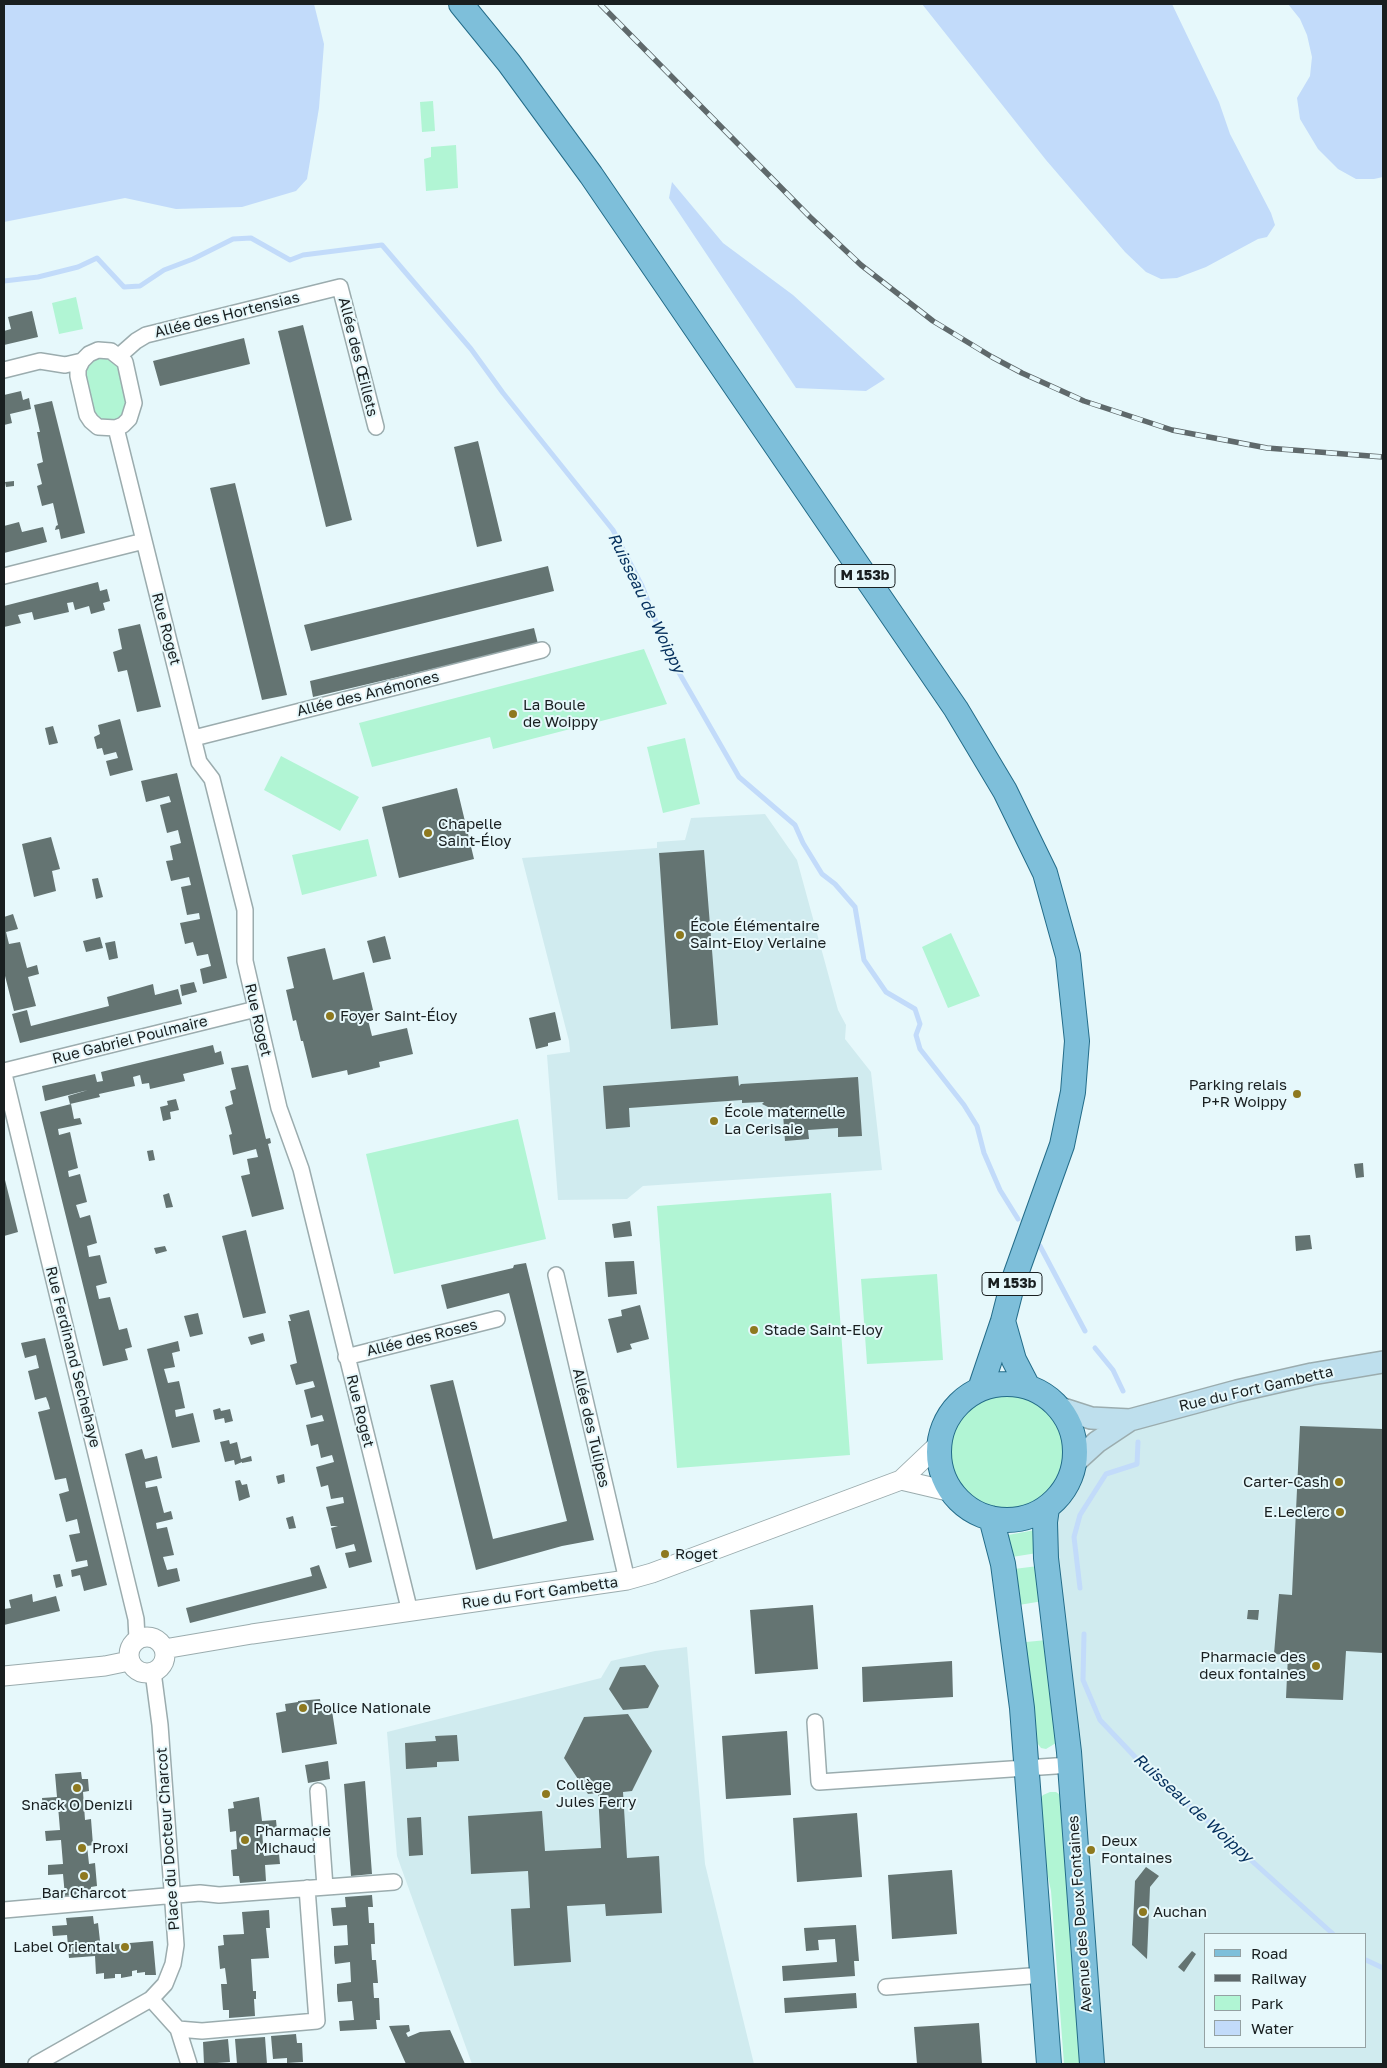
<!DOCTYPE html>
<meta charset="utf-8">
<style>
body{margin:0}
#map{position:relative;width:1387px;height:2068px;overflow:hidden;background:#e6f8fb;font-family:"Golos Text",sans-serif}
canvas{display:block}
.frame{position:absolute;inset:0;border:5px solid #191f20;pointer-events:none}
.legend{position:absolute;left:1204px;top:1933px;width:162px;height:115px;box-sizing:border-box;background:#e6f8fb;border:1px solid #94a1a3;margin:0;padding:6px 9px;list-style:none;font-size:15px;color:#191f20}
.legend li{display:flex;align-items:center;gap:10px;height:25px}
.legend b{width:25px;border:1px solid #94a1a3}
</style>
<div id="map">
<canvas width="1387" height="2068"></canvas>
<div class="frame"></div>
<ul class="legend">
<li><b style="height:6px;background:#7ebfda"></b>Road</li>
<li><b style="height:6px;background:#5f696b"></b>Railway</li>
<li><b style="height:14px;background:#b1f5d4"></b>Park</li>
<li><b style="height:14px;background:#c2dbfa"></b>Water</li>
</ul>
</div>
<script>
const ctx = document.querySelector('canvas').getContext('2d');
ctx.lineJoin = 'round';
function fillPath(path, color) { ctx.fillStyle = color; ctx.fill(path, 'evenodd'); }
const shape = rows => new Path2D(rows.map(r => 'M' + r).join(''));
function stroke(path, color, width, dash) { ctx.strokeStyle = color; ctx.lineWidth = width; ctx.lineCap = dash ? 'butt' : 'round'; ctx.setLineDash(dash || []); ctx.stroke(path); }
function label(font, color, halo, rows, align = 'center') {
  ctx.font = font + ' "Golos Text",sans-serif'; ctx.lineWidth = 4; ctx.setLineDash([]); ctx.textBaseline = 'middle'; ctx.strokeStyle = halo; ctx.fillStyle = color; for (const [text, x, y, turn = 0] of rows) {
    ctx.save(); ctx.translate(x, y); ctx.rotate((+turn || 0) * Math.PI / 180); ctx.textAlign = isNaN(turn) ? turn : align; if (halo) ctx.strokeText(text, 0, 0); ctx.fillText(text, 0, 0); ctx.restore();
  }
}
const built = shape([
 [765,814,797,860,838,1010,846,1025,845,1039,871,1072,882,1170,643,1186,627,1199,558,1200,547,1055,570,1052,569,1041,522,858,657,848,657,842,685,840,691,818],
 [1383,1362,1383,2064,1092,2064,1047,1508,1057,1498,1066,1487,1075,1462,1130,1420],
 [1206,1934,1366,1934,1366,2047,1206,2047],
 [687,1647,705,1864,754,2064,472,2064,397,1856,387,1732,601,1678,611,1661,655,1651]
]);
const green = shape([
 [433,101,435,131,422,132,420,102],
 [456,145,458,188,426,191,424,159,431,157,431,147],
 [76,297,83,329,59,334,52,303],
 [104,356,119,364,129,404,121,419,105,423,95,417,83,375,84,368,91,359],
 [644,649,667,704,493,749,490,737,372,767,359,723],
 [685,738,700,804,663,813,647,747],
 [281,756,359,797,340,831,264,790],
 [368,839,377,876,302,895,292,855],
 [951,933,980,996,948,1008,922,947],
 [518,1119,546,1239,394,1274,366,1154],
 [831,1193,850,1455,677,1468,657,1206],
 [937,1274,943,1360,867,1364,861,1279],
 '950 1453a57 57 0 1 1 114 0a57 57 0 1 1-114 0Z',
 [1035,1530,1037,1553,1012,1557,1008,1535],
 [1038,1566,1043,1601,1019,1605,1014,1569],
 [1047,1640,1056,1743,1046,1749,1041,1748,1034,1739,1026,1642],
 [1050,1792,1056,1792,1062,1796,1083,2064,1064,2064,1051,1891,1042,1848,1039,1800,1043,1795]
]);
const water = shape([
 [4,4,314,4,324,44,319,108,307,179,296,191,242,207,176,209,125,198,4,222],
 [922,4,1172,4,1219,102,1230,134,1271,213,1275,225,1267,237,1258,239,1206,267,1177,278,1161,279,1146,272,1125,252,1046,160],
 [1288,4,1383,4,1383,177,1374,179,1356,179,1338,169,1318,149,1300,119,1297,98,1310,76,1312,57,1307,35,1300,19],
 [672,182,723,243,793,295,885,379,866,391,796,388,669,198]
]);
const stream = shape([
 [4,281,38,277,78,267,97,258,124,287,140,286,164,270,193,259,233,239,251,238,290,260,303,255,382,245,471,349,503,393,613,530,642,586,670,657,739,777,795,825,803,843,822,874,835,884,855,907,864,960,886,992,915,1009,920,1024,916,1035,920,1049,964,1105,977,1126,984,1153,1000,1190,1018,1219],
 [1040,1246,1085,1331],
 [1095,1348,1113,1370,1123,1391],
 [1080,1588,1074,1537,1080,1515,1106,1474,1137,1464,1138,1442],
 [1084,1634,1083,1680,1100,1720,1156,1779,1202,1816,1333,1934],
 [1366,1960,1383,1968]
]);
const building = shape([
 [32,311,38,337,4,345,4,331,11,329,8,317],
 [303,325,352,520,326,527,278,331],
 [244,338,250,364,160,386,153,361],
 [21,391,23,400,29,398,31,409,10,414,12,423,4,425,4,395],
 [52,401,85,533,61,539,59,529,55,530,56,526,58,525,53,503,42,506,37,486,42,484,37,464,43,462,37,432,40,432,34,405],
 [478,441,502,541,477,547,454,447],
 [14,481,14,486,6,487,5,482],
 [235,483,287,695,262,700,210,488],
 [19,522,22,532,43,527,47,542,4,553,4,526],
 [548,566,554,591,311,651,304,625],
 [98,582,100,591,107,589,110,601,103,603,105,610,91,614,89,606,75,610,73,602,67,603,69,612,34,620,32,612,18,615,21,623,4,627,4,606],
 [140,624,161,707,137,712,127,670,118,672,113,652,122,649,118,629],
 [534,628,538,644,313,697,310,681],
 [120,719,133,770,110,776,106,761,118,758,116,752,104,755,102,748,97,749,94,737,100,734,98,725],
 [53,726,58,743,49,745,45,728],
 [177,773,227,978,203,984,200,969,211,966,208,954,197,956,193,942,185,944,180,923,200,919,199,913,187,915,181,887,191,885,189,877,171,881,166,861,173,860,170,846,181,843,178,830,167,833,160,805,171,802,169,796,146,802,141,781],
 [457,788,474,859,399,878,382,807],
 [51,837,60,869,52,871,56,891,34,897,22,844],
 [704,850,718,1025,671,1029,659,853],
 [98,878,103,897,96,899,92,879],
 [13,914,18,929,6,932,9,944,20,942,27,968,37,965,39,974,28,977,36,1006,14,1011,4,972,4,917],
 [385,936,391,959,373,963,367,941],
 [100,937,103,948,86,952,83,941],
 [115,941,118,958,109,960,105,943],
 [325,948,333,980,364,972,373,1010,366,1012,372,1036,407,1028,413,1054,379,1062,380,1067,348,1075,347,1070,312,1078,303,1041,301,1041,296,1020,293,1021,286,990,294,988,287,957],
 [194,982,197,992,182,996,180,985],
 [153,984,155,995,178,989,182,1004,20,1043,12,1014,27,1010,31,1026,109,1006,107,997],
 [555,1012,561,1040,548,1043,548,1046,536,1049,529,1018],
 [213,1045,215,1053,221,1051,224,1064,183,1074,185,1081,150,1089,149,1083,142,1084,140,1075,133,1077,135,1086,99,1094,100,1097,70,1104,68,1096,88,1090,45,1101,42,1086,95,1074,97,1082,103,1081,101,1072],
 [248,1065,266,1139,270,1138,271,1143,268,1144,284,1209,252,1217,241,1176,250,1174,247,1159,258,1157,256,1149,233,1155,229,1135,232,1134,225,1107,233,1104,230,1091,236,1089,231,1068],
 [738,1076,739,1086,741,1084,858,1077,862,1136,838,1137,838,1128,808,1130,809,1139,785,1141,783,1114,773,1114,773,1111,767,1110,768,1107,762,1104,764,1102,742,1103,742,1100,629,1108,630,1127,606,1129,603,1086],
 [176,1099,179,1110,170,1112,171,1119,163,1121,160,1107,168,1105,167,1101],
 [71,1104,74,1119,80,1118,82,1124,58,1129,59,1135,70,1132,78,1168,68,1171,69,1177,80,1174,87,1202,76,1205,80,1218,90,1215,97,1243,87,1246,88,1251,89,1257,100,1255,107,1283,96,1286,99,1299,110,1297,119,1330,127,1328,132,1347,125,1349,128,1360,103,1366,40,1112],
 [153,1150,155,1160,149,1161,147,1151],
 [1363,1163,1364,1177,1356,1178,1354,1164],
 [4,1176,18,1232,4,1236],
 [169,1193,173,1207,166,1208,163,1195],
 [630,1221,632,1236,614,1238,612,1224],
 [246,1230,266,1313,243,1318,222,1236],
 [1310,1235,1312,1249,1296,1251,1295,1236],
 [165,1246,167,1251,156,1254,154,1248],
 [634,1261,637,1294,608,1297,605,1262],
 [526,1263,594,1540,562,1546,476,1570,430,1385,453,1380,493,1539,567,1521,509,1293,447,1309,441,1285,513,1268,514,1265],
 [640,1305,649,1339,630,1344,632,1349,617,1353,608,1319,622,1316,621,1310],
 [309,1310,372,1562,349,1568,345,1553,356,1551,354,1544,336,1549,331,1528,338,1526,331,1526,326,1507,344,1503,343,1497,331,1499,328,1485,321,1487,316,1467,334,1462,332,1455,321,1458,318,1444,311,1446,306,1425,324,1421,322,1415,311,1418,304,1390,315,1387,313,1381,296,1385,290,1365,297,1363,288,1321,291,1321,289,1315],
 [198,1313,203,1334,190,1337,184,1316],
 [263,1333,265,1341,251,1345,248,1337],
 [45,1338,107,1585,84,1591,80,1575,72,1577,71,1570,88,1566,87,1560,76,1562,69,1535,80,1533,77,1519,66,1522,59,1494,69,1491,66,1478,55,1480,38,1412,50,1409,48,1402,46,1397,35,1400,28,1371,39,1368,36,1355,25,1358,21,1343],
 [178,1341,180,1351,172,1353,175,1367,164,1369,168,1383,179,1381,182,1394,185,1408,175,1410,176,1417,193,1413,200,1442,172,1448,147,1349],
 [220,1408,221,1411,230,1409,233,1421,225,1423,224,1418,215,1420,213,1410],
 [1300,1426,1383,1429,1383,1653,1346,1651,1343,1700,1286,1698,1288,1655,1274,1654,1279,1594,1292,1595],
 [229,1440,230,1444,237,1442,241,1459,251,1456,252,1461,242,1463,242,1462,235,1465,234,1460,225,1462,220,1442],
 [142,1449,145,1459,157,1456,162,1478,145,1482,146,1488,157,1486,164,1513,171,1511,173,1519,156,1523,157,1529,167,1527,174,1555,163,1557,167,1570,177,1568,180,1581,158,1587,125,1454],
 [284,1474,285,1482,278,1484,276,1476],
 [240,1480,242,1485,247,1484,250,1497,239,1501,235,1481],
 [293,1516,296,1528,289,1529,286,1518],
 [319,1565,327,1588,190,1623,186,1608,312,1576,310,1568],
 [60,1574,63,1586,56,1588,53,1575],
 [32,1594,33,1602,56,1596,60,1611,4,1625,4,1609,11,1608,9,1600],
 [813,1605,818,1669,755,1674,750,1610],
 [1248,1610,1259,1610,1258,1620,1247,1619],
 [952,1661,953,1697,863,1702,862,1667],
 [645,1665,659,1686,648,1708,623,1710,609,1689,620,1667],
 [320,1699,321,1706,331,1704,337,1744,282,1753,276,1713,286,1711,285,1704,298,1702,298,1701],
 [628,1714,652,1751,632,1791,623,1792,627,1858,659,1856,662,1913,606,1916,605,1904,567,1906,571,1962,514,1966,511,1909,530,1908,528,1871,471,1874,468,1816,542,1811,545,1851,601,1848,598,1793,588,1794,564,1758,584,1717],
 [787,1731,791,1795,726,1799,722,1736],
 [457,1735,459,1761,437,1762,437,1767,406,1769,405,1743,436,1741,435,1736],
 [328,1761,330,1779,308,1783,305,1765],
 [81,1772,82,1779,88,1779,89,1791,83,1792,85,1820,91,1819,93,1845,87,1846,89,1864,95,1863,97,1886,91,1887,91,1894,65,1896,63,1874,48,1875,48,1865,63,1864,61,1840,46,1841,45,1831,60,1830,58,1806,43,1808,42,1798,57,1797,55,1774],
 [365,1781,372,1874,351,1876,344,1784],
 [259,1797,262,1821,276,1820,277,1830,262,1831,264,1856,279,1854,280,1864,265,1865,266,1881,240,1883,239,1876,233,1876,231,1850,237,1849,236,1831,230,1832,228,1809,234,1808,233,1802],
 [857,1813,862,1877,797,1882,793,1818],
 [421,1817,423,1855,409,1856,407,1818],
 [1146,1867,1159,1876,1150,1887,1147,1959,1132,1945,1135,1881],
 [952,1870,957,1934,892,1939,888,1875],
 [372,1895,373,1907,368,1907,369,1923,374,1923,375,1944,371,1944,372,1960,376,1960,378,1983,373,1983,374,1998,379,1998,380,2020,376,2020,377,2029,340,2031,339,2021,354,2020,352,2001,338,2002,337,1993,337,1984,351,1982,350,1962,335,1964,334,1955,334,1946,348,1945,347,1925,333,1926,331,1908,346,1907,345,1897],
 [269,1910,270,1928,266,1928,269,1958,251,1959,253,1991,256,1991,256,1999,254,1999,255,2016,229,2018,229,2010,223,2010,221,1984,227,1984,225,1968,220,1969,218,1946,224,1945,223,1935,244,1934,242,1912],
 [93,1916,94,1924,98,1923,100,1941,95,1941,95,1946,153,1941,156,1975,145,1975,145,1972,137,1973,137,1970,132,1971,132,1976,121,1978,121,1974,115,1974,115,1978,104,1979,104,1973,96,1974,95,1956,69,1958,67,1935,53,1936,52,1926,67,1925,66,1918],
 [856,1925,859,1961,854,1961,855,1976,783,1981,782,1966,837,1962,835,1939,818,1940,819,1950,806,1951,804,1928],
 [1192,1951,1196,1954,1184,1972,1178,1967],
 [856,1993,857,2008,785,2013,784,1998],
 [979,2023,982,2064,917,2064,914,2027],
 [409,2025,410,2031,406,2033,408,2037,420,2032,450,2030,465,2064,406,2064,389,2026],
 [296,2034,297,2043,302,2043,303,2062,287,2063,287,2058,273,2059,271,2036],
 [265,2037,267,2064,237,2064,235,2039],
 [228,2039,230,2062,204,2064,203,2042]
]);
const minor = shape([
 [98,350,111,351,125,362,134,403,129,419,123,425,116,428,98,427,91,421,87,415,78,376,78,369,82,361,89,354,98,350],
 [119,356,136,341,146,335,340,287,376,427],
 [4,370,40,361,65,365,82,361],
 [116,428,199,762,212,779,245,910,245,961,279,1108,301,1169,410,1612],
 [4,576,144,541],
 [194,738,542,650],
 [4,1071,256,1009],
 [4,1074,136,1619,137,1639],
 [556,1275,627,1580],
 [346,1357,497,1319],
 [815,1722,819,1782,1070,1765],
 [318,1791,325,1887],
 [4,1910,200,1893,219,1895,394,1882],
 [886,1987,1043,1975],
 [151,1999,178,2029,189,2064],
 [178,2029,202,2031,317,2021,307,1888],
 [36,2064,151,1999,165,1984,173,1964,176,1945,160,1725,153,1672]
]);
const tertiary = shape([
 [901,1480,952,1492],
 '129 1655a18 18 0 1 1 36 0a18 18 0 1 1-36 0Z',
 [164,1649,252,1634,627,1580,652,1573,901,1480,939,1444],
 [4,1676,105,1666,129,1661]
]);
const secondary = shape([
 [1060,1408,1091,1418,1130,1420],
 [1075,1462,1097,1442,1130,1420,1237,1391,1312,1374,1383,1362]
]);
const primary = shape([
 [461,4,509,63,591,175,956,709,1005,791,1045,873,1068,956,1077,1041,1073,1092,1062,1145,1013,1282,1003,1321,980,1389],
 [1003,1321,1014,1360,1028,1387],
 '939 1452a68 68 0 1 1 136 0a68 68 0 1 1-136 0Z',
 [1047,1508,1045,1522,1046,1558,1069,1752,1092,2064],
 [991,1518,1003,1564,1022,1708,1049,2064]
]);
const rail = shape([
 [600,4,810,217,861,265,933,321,992,357,1022,373,1084,401,1172,430,1267,448,1383,457]
]);
const markers = [
 [513,714,5,"#8e791f"],
 [428,833,5,"#8e791f"],
 [680,935,5,"#8e791f"],
 [330,1016,5,"#8e791f"],
 [1297,1094,5,"#8e791f"],
 [714,1121,5,"#8e791f"],
 [754,1330,5,"#8e791f"],
 [1339,1482,5,"#8e791f"],
 [1340,1512,5,"#8e791f"],
 [665,1554,5,"#8e791f"],
 [1316,1666,5,"#8e791f"],
 [303,1708,5,"#8e791f"],
 [77,1788,5,"#8e791f"],
 [546,1794,5,"#8e791f"],
 [245,1840,5,"#8e791f"],
 [82,1848,5,"#8e791f"],
 [1091,1850,5,"#8e791f"],
 [84,1876,5,"#8e791f"],
 [1143,1912,5,"#8e791f"],
 [125,1947,5,"#8e791f"]
];
const shields = [
 [865,576,60],
 [1012,1284,60]
];
const shieldNames = [
 ["M 153b",865,576],
 ["M 153b",1012,1284]
];
const streetNames = [
 ["Allée des Hortensias",227,315,-14],
 ["Allée des Œillets",358,357,76],
 ["Rue Roget",166,629,75],
 ["Allée des Anémones",368,694,-14],
 ["Rue Roget",258,1020,77],
 ["Rue Gabriel Poulmaire",130,1040,-14],
 ["Allée des Roses",422,1338,-14],
 ["Rue Ferdinand Sechehaye",73,1357,76],
 ["Rue du Fort Gambetta",1256,1389,-13],
 ["Rue Roget",360,1411,76],
 ["Allée des Tulipes",591,1428,77],
 ["Rue du Fort Gambetta",540,1593,-8],
 ["Place du Docteur Charcot",168,1839,-94],
 ["Avenue des Deux Fontaines",1080,1914,-94]
];
const poiNames = [
 ["La Boule",523,705],
 ["de Woippy",523,722],
 ["Chapelle",438,824],
 ["Saint-Éloy",438,841],
 ["École Élémentaire",690,926],
 ["Saint-Eloy Verlaine",690,943],
 ["Foyer Saint-Éloy",340,1016],
 ["Parking relais",1287,1085,"right"],
 ["P+R Woippy",1287,1102,"right"],
 ["École maternelle",724,1112],
 ["La Cerisaie",724,1129],
 ["Stade Saint-Eloy",764,1330],
 ["Carter-Cash",1329,1482,"right"],
 ["E.Leclerc",1330,1512,"right"],
 ["Roget",675,1554],
 ["Pharmacie des",1306,1657,"right"],
 ["deux fontaines",1306,1674,"right"],
 ["Police Nationale",313,1708],
 ["Collège",556,1785],
 ["Jules Ferry",556,1802],
 ["Snack O Denizli",77,1805,"center"],
 ["Pharmacie",255,1831],
 ["Michaud",255,1848],
 ["Deux",1101,1841],
 ["Fontaines",1101,1858],
 ["Proxi",92,1848],
 ["Bar Charcot",84,1893,"center"],
 ["Auchan",1153,1912],
 ["Label Oriental",115,1947,"right"]
];
const waterNames = [
 ["Ruisseau de Woippy",646,603,64],
 ["Ruisseau de Woippy",1193,1808,42]
];
fillPath(built, '#d0ebef');
fillPath(green, '#b1f5d4');
fillPath(water, '#c2dbfa');
stroke(stream, '#c2dbfa', 5);
fillPath(building, '#647472');
stroke(minor, '#9bacae', 18);
stroke(tertiary, '#9bacae', 21);
stroke(secondary, '#9bacae', 24);
stroke(primary, '#236c89', 26);
stroke(minor, '#fff', 15);
stroke(tertiary, '#fff', 19);
stroke(secondary, '#bedfed', 21);
stroke(primary, '#7ebfda', 24);
stroke(rail, '#5f696b', 5.5);
stroke(rail, '#e6f8fb', 4, [11]);
for (const [x, y, r, color] of markers) { const dot = new Path2D(); dot.arc(x, y, r, 0, 2 * Math.PI); ctx.fillStyle = color; ctx.fill(dot); stroke(dot, '#e6f8fb', 2); }
for (const [x, y, w] of shields) { const box = new Path2D(); box.roundRect(x - w / 2, y - 11.5, w, 23, 4); ctx.fillStyle = '#e6f8fb'; ctx.fill(box); stroke(box, '#191f20', 1); }
label('bold 14px', '#191f20', null, shieldNames);
label('15px', '#191f20', '#e6f8fb', streetNames);
label('15px', '#191f20', '#e6f8fb', poiNames, 'left');
label('italic 16px', '#05305d', '#e6f8fb', waterNames);
</script>
